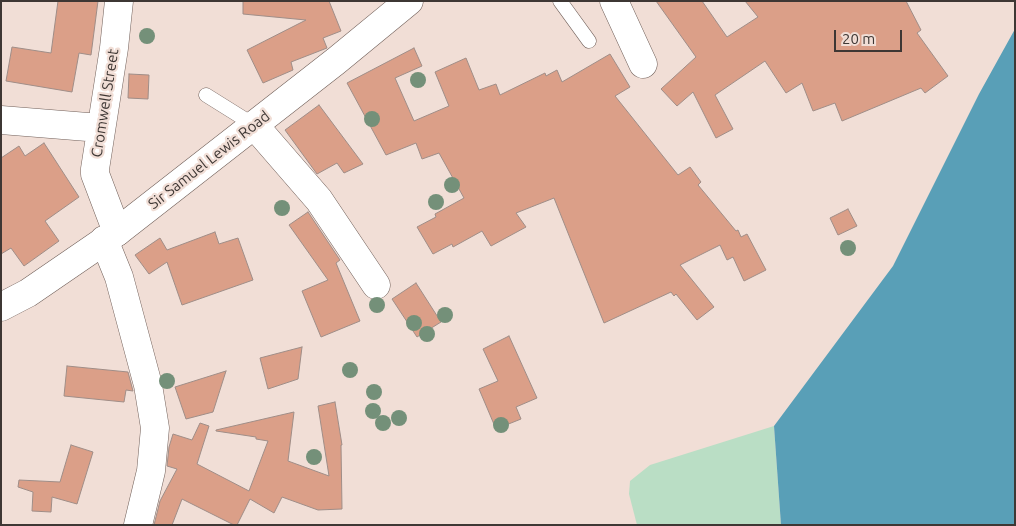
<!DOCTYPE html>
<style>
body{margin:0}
#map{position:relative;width:1016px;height:526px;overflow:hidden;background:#f1ded6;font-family:Ubuntu,sans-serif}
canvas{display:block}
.frame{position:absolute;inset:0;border:2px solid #3e3734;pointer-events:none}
.scale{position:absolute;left:834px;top:30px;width:68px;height:22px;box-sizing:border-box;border:2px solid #3e3734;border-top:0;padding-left:6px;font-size:15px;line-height:18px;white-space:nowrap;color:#3e3734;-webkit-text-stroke:4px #f1ded6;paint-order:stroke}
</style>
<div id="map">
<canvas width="1016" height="526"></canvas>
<div class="frame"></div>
<div class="scale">20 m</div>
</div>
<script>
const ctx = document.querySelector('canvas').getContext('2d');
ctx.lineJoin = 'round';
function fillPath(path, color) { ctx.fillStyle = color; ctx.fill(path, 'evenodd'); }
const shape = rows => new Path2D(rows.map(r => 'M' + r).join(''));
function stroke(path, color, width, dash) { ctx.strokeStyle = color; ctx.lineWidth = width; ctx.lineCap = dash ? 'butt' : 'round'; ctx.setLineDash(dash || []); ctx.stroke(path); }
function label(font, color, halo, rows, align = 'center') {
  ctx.font = font + ' Ubuntu,sans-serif'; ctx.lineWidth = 4.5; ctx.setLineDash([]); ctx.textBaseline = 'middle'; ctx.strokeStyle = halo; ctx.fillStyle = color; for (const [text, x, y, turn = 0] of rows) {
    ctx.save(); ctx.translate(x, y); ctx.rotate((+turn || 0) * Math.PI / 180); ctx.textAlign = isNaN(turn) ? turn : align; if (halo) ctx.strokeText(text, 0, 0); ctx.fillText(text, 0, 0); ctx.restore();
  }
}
const green = shape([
 [774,426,781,525,637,525,629,494,630,481,650,465]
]);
const water = shape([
 [1015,29,1015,525,781,525,774,426,893,266,979,94]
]);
const building = shape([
 [58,1,98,1,91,55,79,53,72,92,6,81,12,47,51,53,58,1],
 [243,1,329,1,341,31,323,38,327,48,291,62,293,70,263,83,247,50,306,20,243,14,243,1],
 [656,1,702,1,727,37,758,17,745,1,906,1,921,30,917,33,948,76,925,93,921,88,842,121,835,103,813,111,802,83,786,93,765,61,715,95,733,129,716,138,693,92,677,106,661,89,696,57,656,1],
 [414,48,422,66,395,78,414,121,449,106,435,72,466,58,479,90,496,84,500,95,545,73,546,76,557,70,562,82,610,54,630,87,615,96,678,175,690,167,701,182,698,185,736,231,738,230,741,237,747,234,766,270,744,281,733,257,727,260,720,245,680,265,714,307,697,320,676,294,674,296,671,292,604,323,554,198,516,213,526,227,491,246,482,231,453,247,452,244,433,254,417,227,436,217,435,214,464,198,439,153,422,159,416,143,386,155,347,83,414,48],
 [129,74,149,75,148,99,128,98,129,74],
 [319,105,363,164,344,173,337,163,317,174,285,130,319,105],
 [44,143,79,197,45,221,59,241,24,266,11,248,1,254,1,158,19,146,25,156,44,143],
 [848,209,857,226,838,235,830,218,848,209],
 [308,212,340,260,336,263,360,321,321,337,302,291,328,280,289,225,308,212],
 [215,232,219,244,238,238,253,280,182,305,167,262,149,274,135,255,160,238,167,250,215,232],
 [416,283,441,322,417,337,392,299,416,283],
 [509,336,537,398,516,407,521,419,496,429,479,389,498,381,483,349,509,336],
 [302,347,298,379,268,389,260,358,302,347],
 [67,366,128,372,133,391,126,390,124,402,64,396,67,366],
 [226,371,213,412,186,419,175,387,226,371],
 [335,402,342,445,341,445,342,509,318,510,282,497,274,513,250,499,237,525,234,525,182,499,172,525,154,525,160,501,177,469,167,466,169,447,173,434,192,440,200,423,209,426,197,464,249,491,268,441,256,439,256,437,216,431,216,430,294,412,288,461,329,476,318,406,335,402],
 [71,445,93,452,77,504,52,497,51,512,32,511,33,492,18,487,19,480,60,482,71,445]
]);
const service = shape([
 [560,1,589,41],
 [206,95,254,125]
]);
const minor = shape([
 [614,1,643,64],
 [1,120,100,128],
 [254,125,319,200,376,285],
 [117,232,95,174,95,169,114,48,119,1],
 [104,240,119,277,148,385,155,428,151,471,138,525]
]);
const secondary = shape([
 [1,307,28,293,117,232,336,61,409,1]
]);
const trees = [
 [147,36],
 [418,80],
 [372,119],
 [452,185],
 [436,202],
 [282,208],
 [848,248],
 [377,305],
 [445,315],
 [414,323],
 [427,334],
 [350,370],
 [167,381],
 [374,392],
 [373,411],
 [399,418],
 [383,423],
 [501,425],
 [314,457]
];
const streetNames = [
 ["Cromwell Street",105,103,-81],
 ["Sir Samuel Lewis Road",209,160,-38]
];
fillPath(green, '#badec5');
fillPath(water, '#599fb7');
fillPath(building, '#db9f88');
stroke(building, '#9f8d87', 1);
stroke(service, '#71605a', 15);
stroke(minor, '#71605a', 29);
stroke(secondary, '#71605a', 29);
stroke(service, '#fff', 14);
stroke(minor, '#fff', 28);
stroke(secondary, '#fff', 28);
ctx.fillStyle = '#749079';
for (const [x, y] of trees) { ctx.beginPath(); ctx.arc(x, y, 8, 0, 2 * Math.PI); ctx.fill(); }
label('15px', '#3e3734', '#f1ded6', streetNames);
</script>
